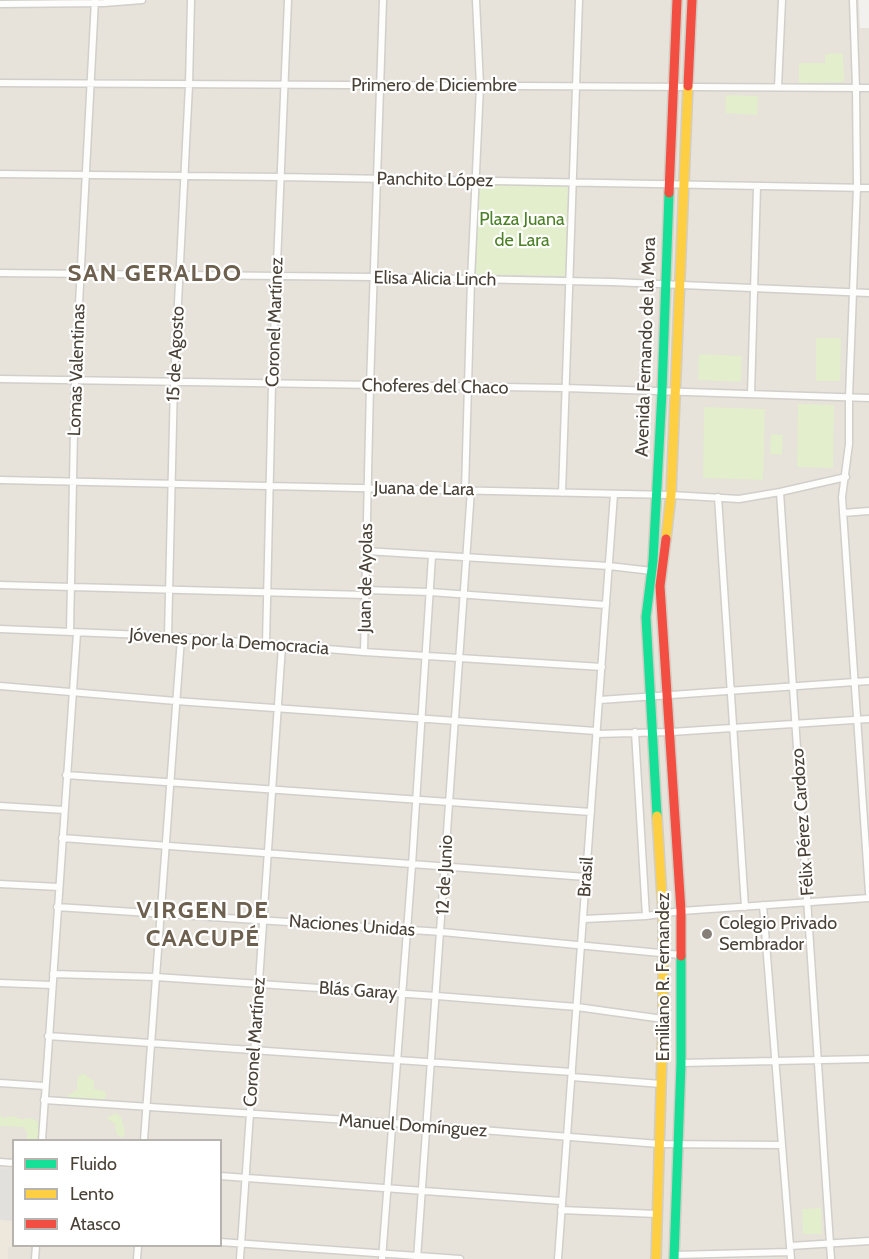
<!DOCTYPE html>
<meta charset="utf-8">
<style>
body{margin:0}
#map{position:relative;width:869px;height:1259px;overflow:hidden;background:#f3f1ed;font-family:Cabin,sans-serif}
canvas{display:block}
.legend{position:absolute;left:12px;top:1139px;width:210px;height:108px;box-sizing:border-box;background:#fff;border:2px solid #b7b3af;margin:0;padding:8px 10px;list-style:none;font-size:18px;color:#4a4237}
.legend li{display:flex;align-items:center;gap:12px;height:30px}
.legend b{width:30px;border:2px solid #b7b3af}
</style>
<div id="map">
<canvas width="869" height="1259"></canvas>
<ul class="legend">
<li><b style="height:8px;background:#16e098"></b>Fluido</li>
<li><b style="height:8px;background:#ffcf43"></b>Lento</li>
<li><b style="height:8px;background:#f24e42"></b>Atasco</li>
</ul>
</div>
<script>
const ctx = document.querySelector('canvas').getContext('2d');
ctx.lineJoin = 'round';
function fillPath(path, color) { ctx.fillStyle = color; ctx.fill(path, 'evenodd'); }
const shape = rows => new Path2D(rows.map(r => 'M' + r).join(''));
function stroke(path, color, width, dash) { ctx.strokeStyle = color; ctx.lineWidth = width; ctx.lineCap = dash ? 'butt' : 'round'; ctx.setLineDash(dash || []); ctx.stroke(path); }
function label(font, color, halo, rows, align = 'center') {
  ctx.font = font + ' Cabin,sans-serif'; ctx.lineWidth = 4.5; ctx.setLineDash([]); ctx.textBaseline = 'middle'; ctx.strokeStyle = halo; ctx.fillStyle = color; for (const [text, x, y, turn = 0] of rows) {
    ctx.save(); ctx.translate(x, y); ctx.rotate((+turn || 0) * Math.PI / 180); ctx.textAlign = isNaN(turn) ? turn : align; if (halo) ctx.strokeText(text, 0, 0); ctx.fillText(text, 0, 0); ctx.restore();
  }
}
const residential = shape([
 [0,0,859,0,860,28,869,28,869,1259,0,1259],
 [14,1140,220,1140,220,1246,14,1246]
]);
const education = shape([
 [0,1168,13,1169,14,1246,30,1246,30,1248,8,1247,8,1259,0,1259]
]);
const green = shape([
 [843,53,844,82,799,83,799,63,825,63,825,54],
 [726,95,758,96,757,115,725,113],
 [479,185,568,187,566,276,476,274],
 [816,338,841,338,840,381,816,381],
 [699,354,742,356,741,382,698,380],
 [798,404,834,405,833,468,797,467],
 [704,407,765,409,763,480,703,478],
 [771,434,783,435,782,455,770,454],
 [83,1073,94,1081,94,1089,105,1091,106,1095,105,1099,91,1099,83,1103,67,1099,68,1095,77,1090,77,1078],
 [0,1113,2,1118,12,1116,21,1119,32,1118,38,1122,39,1130,38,1140,27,1140,27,1133,23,1127,0,1126],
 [116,1113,121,1117,125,1131,124,1136,121,1138,116,1133,115,1124,106,1118],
 [821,1208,822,1234,803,1234,802,1209]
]);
const parking = shape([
 [0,1168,13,1169,13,1221,0,1220]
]);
const street = shape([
 [853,0,856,88,857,187,849,397,849,444,842,497,869,893],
 [0,4,104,3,142,0],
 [0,83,869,88],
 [778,87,782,0],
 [0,174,281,177,869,188],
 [0,273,373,277,612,282,869,293],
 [0,379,565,388,869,398],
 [751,394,757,187],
 [0,480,671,495,739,499,780,492,846,477],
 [465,490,471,280,480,86,476,0],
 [780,492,831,1259],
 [562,493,579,0],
 [718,497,745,907],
 [843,513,869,511],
 [366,551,609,566,652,571],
 [0,585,365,595],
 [365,590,430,592,606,605],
 [0,629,168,636,364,652,602,667],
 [70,632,75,380,95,0],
 [168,636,174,382,189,85,191,0],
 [266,644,272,384,288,0],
 [364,652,370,386,383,0],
 [0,686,176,701,596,731],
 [600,700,869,681],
 [635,732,646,916],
 [596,734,671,732,869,719],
 [66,775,591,812],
 [0,806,64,810],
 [62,838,586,877],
 [0,884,59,887],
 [763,905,791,1259],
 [57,907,442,932,681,955],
 [584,919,646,916,681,911,869,898],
 [53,974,156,977,437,996,577,1007,663,1019],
 [0,983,52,985],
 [48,1036,572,1072],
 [681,1063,869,1059],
 [572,1077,661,1084],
 [0,1083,45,1086],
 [44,1100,393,1123,659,1144,782,1145],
 [42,1140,77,633],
 [144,1140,181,638],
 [0,1162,14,1163],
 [220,1176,561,1201],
 [561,1210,657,1214],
 [220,1242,460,1259],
 [790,1246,869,1241],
 [674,1255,790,1252],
 [35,1259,36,1246],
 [137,1259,138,1246],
 [240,1259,282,646],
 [382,1259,412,865,432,556],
 [417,1259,471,490],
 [558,1259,614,494]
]);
const fast = shape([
 [657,816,646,617,653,561,662,392,669,193],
 [674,1259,681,1063,681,956]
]);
const slow = shape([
 [666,539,671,495,688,86],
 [656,1259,663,1019,663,914,657,816]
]);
const jam = shape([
 [688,86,692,0],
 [669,193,677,0],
 [666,539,660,586,681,911,681,956]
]);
const markers = [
 [707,934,6,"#857f77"]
];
const streetNames = [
 ["Primero de Diciembre",434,86],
 ["Panchito López",435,180,1],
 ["Elisa Alicia Linch",435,279,1],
 ["Coronel Martínez",275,322,-88],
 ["Avenida Fernando de la Mora",646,347,-88],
 ["15 de Agosto",176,354,-87],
 ["Lomas Valentinas",77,370,-88],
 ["Choferes del Chaco",435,387,1],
 ["Juana de Lara",424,489,1],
 ["Juan de Ayolas",366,578,-89],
 ["Jóvenes por la Democracia",229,642,4],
 ["Félix Pérez Cardozo",803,822,-94],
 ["12 de Junio",445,875,-87],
 ["Brasil",586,877,-86],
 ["Naciones Unidas",352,926,4],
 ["Emiliano R. Fernandez",664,977,-90],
 ["Blás Garay",358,991,4],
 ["Coronel Martínez",255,1042,-86],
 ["Manuel Domínguez",413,1126,4]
];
const parkNames = [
 ["Plaza Juana",522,220],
 ["de Lara",522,241]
];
const poiNames = [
 ["Colegio Privado",719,924],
 ["Sembrador",719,945]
];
const districtNames = [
 ["SAN GERALDO",155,274],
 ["VIRGEN DE",203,911],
 ["CAACUPÉ",203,939]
];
fillPath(residential, '#e7e2da');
fillPath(education, '#eee8dc');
fillPath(green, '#e2eecc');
fillPath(parking, '#e2e0dc');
stroke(street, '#d1cfca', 9);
stroke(fast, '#d3cec4', 12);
stroke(slow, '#d3cec4', 12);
stroke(jam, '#d3cec4', 12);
stroke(street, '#fdfdfc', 6);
stroke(fast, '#16e098', 9);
stroke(slow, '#ffcf43', 9);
stroke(jam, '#f24e42', 9);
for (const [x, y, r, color] of markers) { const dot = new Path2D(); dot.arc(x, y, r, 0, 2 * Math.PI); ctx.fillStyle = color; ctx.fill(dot); stroke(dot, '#fff', 2); }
label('18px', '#4a4237', '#fff', streetNames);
label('18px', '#4c8026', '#fff', parkNames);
label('18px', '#4a4237', '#fff', poiNames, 'left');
ctx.letterSpacing = '1.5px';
label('bold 24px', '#6e604e', '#fff', districtNames);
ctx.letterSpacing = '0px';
</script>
